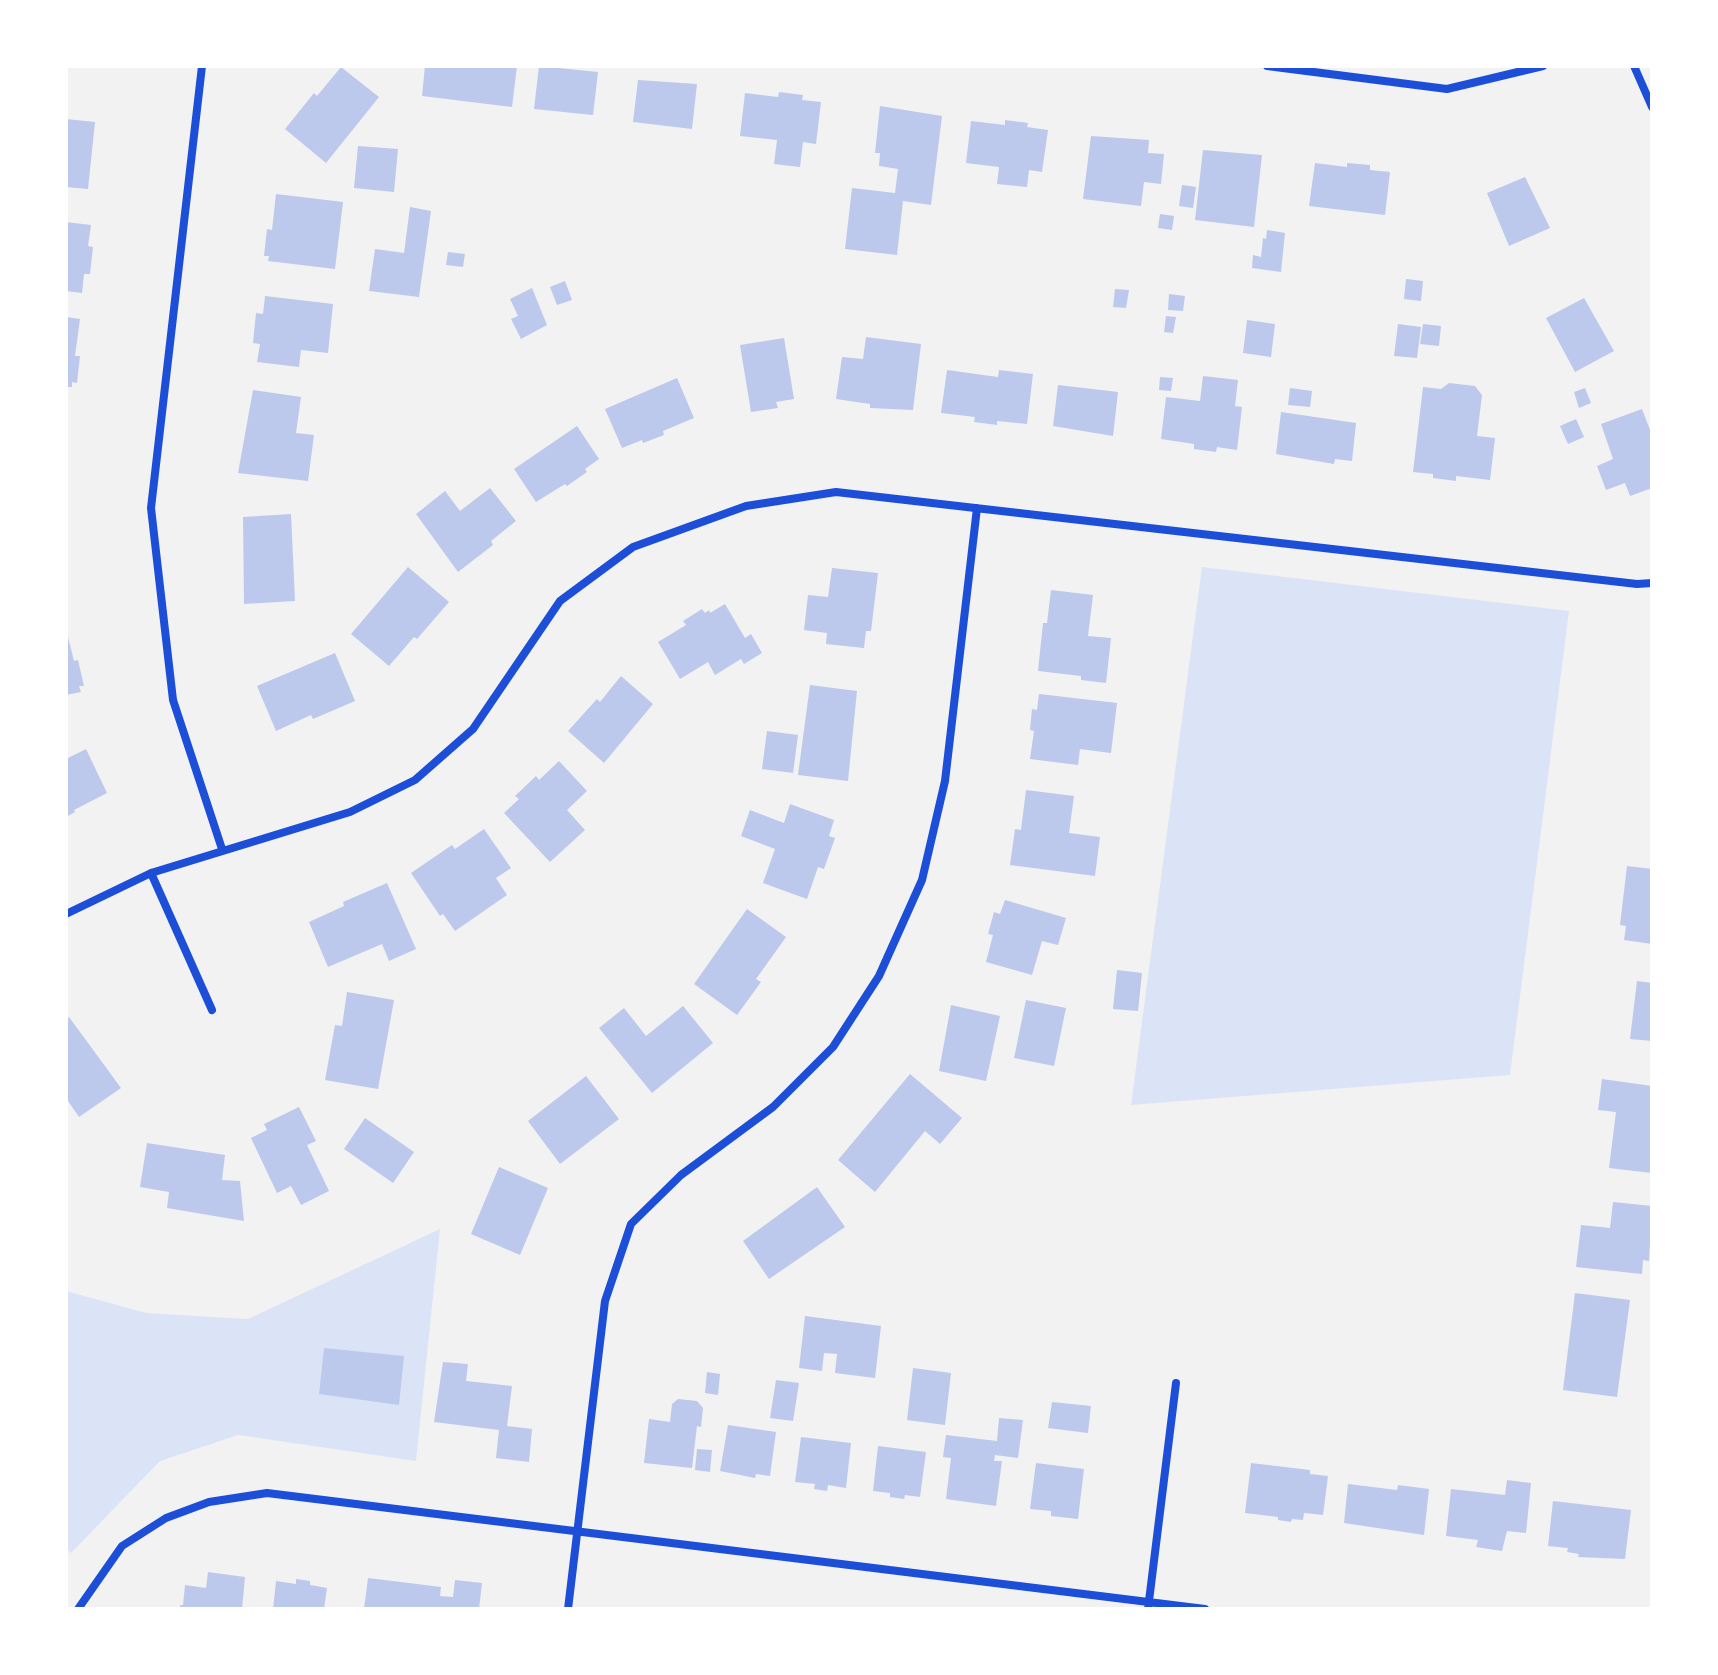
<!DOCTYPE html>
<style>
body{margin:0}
#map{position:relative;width:1718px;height:1675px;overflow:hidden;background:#f2f2f2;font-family:"Open Sans",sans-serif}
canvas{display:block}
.frame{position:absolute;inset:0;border:68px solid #fff;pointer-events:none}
</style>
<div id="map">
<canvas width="1718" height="1675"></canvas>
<div class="frame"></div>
</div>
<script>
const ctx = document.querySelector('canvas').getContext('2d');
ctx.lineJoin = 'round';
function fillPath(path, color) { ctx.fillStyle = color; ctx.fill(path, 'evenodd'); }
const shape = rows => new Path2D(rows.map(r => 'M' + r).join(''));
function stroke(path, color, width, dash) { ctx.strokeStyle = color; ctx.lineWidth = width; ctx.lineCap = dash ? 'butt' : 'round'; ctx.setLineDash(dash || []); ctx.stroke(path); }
const green = shape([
 [1202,567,1569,611,1510,1075,1131,1105],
 [440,1229,416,1461,238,1435,160,1461,71,1553,66,1548,66,1291,146,1313,248,1319]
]);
const building = shape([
 [425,66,517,66,512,107,422,96],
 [539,66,598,72,593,115,534,109],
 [341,67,379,97,326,163,285,129,314,93,317,96],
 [638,80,697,84,692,129,633,122],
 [779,92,803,95,802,100,821,102,816,144,803,142,800,167,774,164,777,140,740,136,745,93,778,97],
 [880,106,942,116,931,205,903,201,897,255,845,249,852,188,895,193,898,169,879,166,880,153,875,153],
 [66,119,95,122,88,189,66,187],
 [1005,120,1028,123,1027,127,1048,130,1042,172,1029,170,1027,187,997,184,999,167,966,163,971,121,1005,125],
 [1091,136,1149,140,1148,153,1164,154,1161,184,1144,182,1141,206,1083,199],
 [358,146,398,149,394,192,354,188],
 [1203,150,1262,155,1254,227,1195,220],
 [1315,163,1347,167,1347,163,1370,165,1370,170,1390,172,1385,215,1309,206],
 [1525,177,1550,228,1509,246,1487,193],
 [1182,185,1196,187,1193,208,1179,206],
 [276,194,343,202,335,269,268,261,269,256,264,256,267,229,272,230],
 [410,207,431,211,419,297,369,291,375,249,404,253],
 [1160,214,1174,216,1172,230,1158,228],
 [66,222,91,225,88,246,93,247,90,274,84,274,82,293,66,291],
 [1267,230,1285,233,1281,272,1252,268,1253,255,1261,257,1263,238,1266,239],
 [448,252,465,254,463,267,446,265],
 [1406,279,1423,281,1421,301,1404,299],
 [565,281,572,300,557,305,550,287],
 [532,288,547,325,521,339,511,319,518,316,510,299],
 [1115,289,1129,290,1126,308,1113,307],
 [1169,294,1185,296,1183,311,1168,310],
 [265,296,333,304,328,353,301,350,299,367,257,362,260,344,253,343,256,313,263,314],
 [1584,298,1614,351,1575,372,1546,318],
 [1166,316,1176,317,1173,333,1164,332],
 [66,317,80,319,75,356,80,356,77,383,72,382,72,387,66,387],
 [1247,320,1275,324,1271,357,1243,353],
 [1398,324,1421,327,1417,358,1394,356],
 [1423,324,1441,326,1439,346,1420,344],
 [866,337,921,344,913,410,870,408,870,404,836,399,842,357,863,359],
 [784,338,794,399,776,402,778,408,751,412,740,345],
 [947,370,998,377,999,370,1033,374,1027,424,997,421,997,425,974,422,975,417,941,413],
 [1203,376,1238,380,1235,406,1242,407,1237,450,1217,447,1216,452,1194,449,1194,444,1161,439,1166,397,1200,401],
 [1160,377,1173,378,1171,391,1159,390],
 [677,378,694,418,663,431,664,435,643,443,642,440,622,448,605,409],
 [1449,383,1475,386,1482,395,1477,436,1495,438,1490,480,1456,476,1456,481,1433,478,1433,474,1413,472,1423,387,1441,389],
 [1058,385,1118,392,1113,436,1053,426],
 [1290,388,1312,391,1310,407,1288,405],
 [1585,388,1591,403,1579,408,1574,392],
 [253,390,301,397,296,433,314,435,308,481,238,473],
 [1642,409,1652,435,1652,488,1630,496,1625,483,1606,490,1597,466,1613,459,1601,424],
 [1281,412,1356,423,1352,461,1335,459,1334,464,1276,454],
 [1576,419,1584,437,1568,444,1560,426],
 [577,426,599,459,585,469,587,472,567,486,565,484,536,502,514,469],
 [490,488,516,521,491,541,493,545,458,572,416,514,445,491,460,511],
 [291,514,295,601,244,604,243,517],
 [408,567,449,602,417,639,414,637,389,666,351,634],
 [832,568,878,573,871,631,866,631,864,648,826,644,827,633,804,630,808,595,828,597],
 [1051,590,1093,595,1088,636,1111,638,1106,683,1081,680,1081,676,1038,671,1043,623,1047,623],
 [725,604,745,638,751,634,762,653,744,664,741,659,715,675,708,662,680,679,658,642,686,625,683,621,702,609,705,613,709,610,710,613],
 [66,629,74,661,78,660,84,686,79,686,81,692,66,695],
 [335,653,355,701,313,719,311,715,276,731,257,686],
 [621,676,653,704,604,763,568,731,597,699,600,702],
 [810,685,857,691,848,781,798,775],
 [1039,694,1117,703,1111,753,1080,749,1078,765,1030,759,1034,731,1030,730,1032,709,1037,710],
 [767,731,798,735,793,773,762,769],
 [86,749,107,793,74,810,75,812,66,817,66,759],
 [559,761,587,791,567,810,585,830,550,862,504,813,519,799,515,796,536,776,539,780],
 [1026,790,1074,796,1069,833,1100,837,1095,876,1010,865,1015,829,1021,830],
 [790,804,834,820,829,836,835,838,824,869,818,867,807,899,763,883,775,849,741,836,750,810,784,823],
 [484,829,511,868,496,878,507,895,455,931,443,914,440,916,411,873,452,845,455,849],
 [1627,866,1652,869,1652,944,1624,940,1626,926,1620,925],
 [387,883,416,949,389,961,382,944,328,967,309,922,344,906,343,902],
 [1005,900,1066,918,1058,945,1042,941,1032,975,986,962,993,935,988,934,994,912,1000,914],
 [747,909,786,937,756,979,761,982,737,1015,694,984],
 [1117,970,1142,973,1138,1011,1113,1009],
 [1637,981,1652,983,1652,1041,1630,1039],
 [347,992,394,1000,378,1089,325,1080,335,1025,342,1026],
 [1026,1000,1066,1008,1054,1066,1014,1058],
 [951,1005,1000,1016,986,1081,939,1071],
 [683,1006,713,1043,652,1093,599,1028,624,1008,646,1036],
 [69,1017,121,1088,79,1117,66,1098,66,1020],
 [910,1074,962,1118,940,1144,925,1131,875,1192,838,1160],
 [586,1076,619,1119,560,1164,528,1121],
 [1602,1079,1652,1086,1652,1173,1609,1168,1616,1112,1598,1110],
 [299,1107,316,1141,307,1145,329,1191,301,1205,291,1186,277,1193,251,1138,267,1130,264,1124],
 [365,1118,414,1152,393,1183,344,1149],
 [147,1143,225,1155,222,1180,240,1181,244,1221,167,1208,169,1192,140,1187],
 [499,1167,548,1188,520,1255,471,1234],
 [817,1187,845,1227,769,1279,743,1241],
 [1613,1202,1652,1206,1649,1261,1643,1260,1642,1274,1576,1267,1581,1225,1610,1228],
 [1575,1293,1630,1300,1617,1397,1563,1390],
 [805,1316,881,1326,875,1378,835,1373,837,1354,824,1353,822,1371,799,1368],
 [324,1348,404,1356,399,1405,319,1394],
 [443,1362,468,1364,466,1381,512,1386,507,1426,532,1429,529,1462,496,1458,499,1430,434,1422],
 [913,1368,951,1373,945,1425,907,1420],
 [707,1372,720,1374,718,1395,705,1393],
 [776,1380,799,1383,793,1421,770,1418],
 [678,1399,697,1401,703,1408,701,1427,697,1426,692,1468,644,1463,649,1419,670,1422,672,1404],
 [1052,1402,1091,1406,1088,1433,1048,1428],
 [999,1418,1023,1420,1018,1458,995,1455,994,1461,1002,1461,996,1506,946,1499,951,1458,943,1457,946,1435,997,1441],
 [728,1425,776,1432,770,1476,756,1474,755,1478,720,1471],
 [801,1437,851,1443,846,1488,828,1485,827,1491,814,1489,815,1484,795,1482],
 [878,1446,926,1452,920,1497,905,1495,904,1499,890,1497,890,1493,873,1491],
 [697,1449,712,1450,710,1472,695,1470],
 [1036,1463,1084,1469,1078,1519,1051,1516,1051,1511,1030,1509],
 [1251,1463,1310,1470,1310,1474,1328,1476,1323,1515,1304,1513,1303,1520,1292,1519,1291,1522,1278,1520,1278,1517,1245,1513],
 [1507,1480,1531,1483,1526,1533,1507,1531,1502,1551,1476,1547,1478,1540,1446,1536,1451,1489,1505,1495],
 [1348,1484,1397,1490,1398,1485,1429,1489,1424,1535,1344,1523],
 [1553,1501,1631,1510,1625,1559,1578,1557,1579,1554,1567,1552,1568,1548,1548,1546],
 [208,1572,245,1577,242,1609,180,1609,180,1605,183,1605,185,1585,206,1588],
 [368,1578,441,1587,440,1596,453,1597,455,1580,482,1583,479,1609,364,1609],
 [296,1579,310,1581,310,1585,327,1588,324,1609,273,1609,276,1581,296,1584]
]);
const minor = shape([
 [202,66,151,508,173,700,222,849],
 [1267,66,1447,89,1543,66],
 [1634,66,1652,107],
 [151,873,212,1010],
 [66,914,151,873,350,812,415,780,473,729,560,601,633,547,746,506,836,492,1637,584,1652,583],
 [78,1609,122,1546,166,1518,209,1502,267,1493,1205,1609],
 [568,1609,605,1301,631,1224,681,1175,773,1107,833,1047,879,976,922,880,945,781,977,508],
 [1148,1609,1176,1383]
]);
fillPath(green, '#dbe4f7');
fillPath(building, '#bdc9ec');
stroke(minor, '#1d4ed8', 8);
</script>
